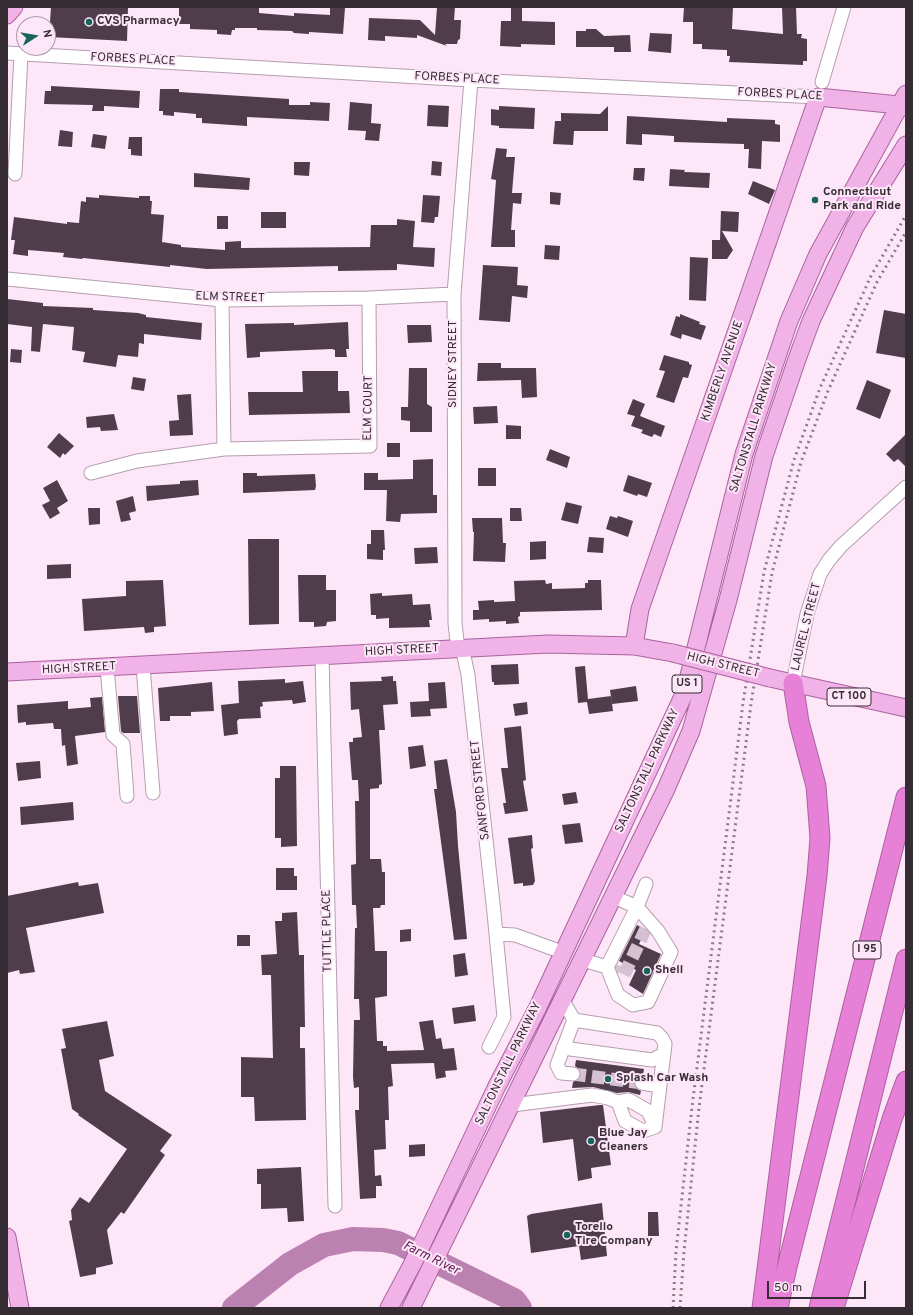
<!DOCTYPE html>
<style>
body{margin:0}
#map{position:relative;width:913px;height:1315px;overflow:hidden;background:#fee6f9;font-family:Overpass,sans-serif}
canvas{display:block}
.frame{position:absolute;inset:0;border:8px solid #362d34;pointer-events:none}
.north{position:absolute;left:16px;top:16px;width:40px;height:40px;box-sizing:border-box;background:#fee6f9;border:1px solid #ae9caa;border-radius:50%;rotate:78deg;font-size:11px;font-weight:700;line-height:16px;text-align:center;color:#362d34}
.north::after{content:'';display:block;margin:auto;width:14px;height:18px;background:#19645a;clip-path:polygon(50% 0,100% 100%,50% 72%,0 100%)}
.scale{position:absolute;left:767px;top:1281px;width:99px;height:18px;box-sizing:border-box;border:2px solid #362d34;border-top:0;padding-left:5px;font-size:12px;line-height:14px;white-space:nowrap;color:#362d34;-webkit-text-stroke:3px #fee6f9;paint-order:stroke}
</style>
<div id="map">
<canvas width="913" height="1315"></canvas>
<div class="frame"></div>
<div class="north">N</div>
<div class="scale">50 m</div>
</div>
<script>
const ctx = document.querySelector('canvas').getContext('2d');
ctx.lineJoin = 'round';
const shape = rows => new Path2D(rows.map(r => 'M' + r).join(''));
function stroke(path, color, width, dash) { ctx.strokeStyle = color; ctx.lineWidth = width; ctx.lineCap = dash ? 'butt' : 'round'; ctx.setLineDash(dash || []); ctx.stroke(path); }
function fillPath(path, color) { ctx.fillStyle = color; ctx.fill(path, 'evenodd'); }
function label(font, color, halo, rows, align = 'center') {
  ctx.font = font + ' Overpass,sans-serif'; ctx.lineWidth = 4; ctx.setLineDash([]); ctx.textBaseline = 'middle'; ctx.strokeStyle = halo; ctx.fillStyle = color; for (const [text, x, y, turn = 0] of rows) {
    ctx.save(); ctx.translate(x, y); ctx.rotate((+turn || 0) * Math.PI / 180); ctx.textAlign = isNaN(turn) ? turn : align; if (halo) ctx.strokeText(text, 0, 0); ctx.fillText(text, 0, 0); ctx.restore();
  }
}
const river = shape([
 [234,1308,290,1264,324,1245,353,1239,383,1240,398,1243,514,1300,520,1308]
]);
const building = shape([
 [51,7,128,7,127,41,49,37],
 [179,7,259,7,259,13,294,16,294,13,330,15,330,7,345,8,343,34,309,32,309,34,294,33,292,31,257,30,257,28,235,28,235,30,232,30,231,35,217,34,217,30,190,29,190,24,179,24],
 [437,7,455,7,454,20,461,20,460,39,458,40,457,44,445,44,447,46,417,35,417,38,385,36,385,41,368,40,369,18,420,20,435,35],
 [511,7,522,7,522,21,555,22,555,45,521,44,521,47,500,46,501,21,511,21],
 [684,7,733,7,732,29,783,34,782,7,796,7,797,34,802,34,801,38,807,39,807,61,803,61,803,65,729,62,730,56,727,56,727,50,702,49,702,44,693,44,693,22,683,22],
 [586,29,596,29,604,36,630,35,631,52,614,52,614,47,576,47,576,31,586,31],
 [650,33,672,34,671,53,648,51],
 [51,86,140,91,139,108,104,106,104,111,92,111,93,105,44,104,45,91,51,91],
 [160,89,179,89,179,92,289,99,289,105,310,105,310,102,330,103,329,121,247,117,247,126,202,123,202,118,196,118,196,114,174,112,174,116,163,115,163,111,159,111],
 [350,102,372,104,371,123,381,124,379,141,365,140,366,131,348,130],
 [428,105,449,106,448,127,427,126],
 [499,106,535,108,534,129,499,128,499,126,491,125,491,109,499,110],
 [608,106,608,131,574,131,573,145,553,144,555,121,561,121,561,113,600,114],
 [627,116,727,122,727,118,775,120,775,124,780,125,780,142,762,141,761,169,748,168,749,149,744,149,744,144,674,142,674,136,642,134,642,145,626,144],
 [60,130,73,132,72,147,58,146],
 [93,134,107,136,105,149,91,147],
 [129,137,142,137,142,156,131,155,131,149,128,149],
 [496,148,507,149,506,157,515,157,512,193,522,193,521,204,513,203,511,230,515,230,515,247,491,247,496,180,491,179],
 [432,161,442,162,441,176,431,175],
 [294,162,310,162,309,176,294,175],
 [634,168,645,168,644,181,633,180],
 [670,169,685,170,684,172,710,173,709,188,669,186],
 [194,173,250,178,249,190,194,187],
 [753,181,775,190,769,204,748,194],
 [550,192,561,193,560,205,550,204],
 [99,195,139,198,139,196,150,196,150,201,152,201,151,214,164,215,162,242,181,245,181,247,225,250,225,242,241,241,241,248,370,247,371,225,397,225,397,219,415,221,413,247,435,248,434,267,397,264,397,270,338,271,338,266,207,269,170,265,170,267,83,258,82,259,63,257,64,253,28,250,28,256,13,254,15,240,11,240,14,217,67,224,67,222,79,223,81,201,86,202,86,197,99,198],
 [423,195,440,196,438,217,435,217,434,223,421,222],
 [721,211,739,212,738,232,722,231,733,250,727,259,712,259,712,240,720,240],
 [261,212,286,212,286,228,261,228],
 [217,216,228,216,228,229,217,229],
 [545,245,560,246,559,260,544,259],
 [690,257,708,258,706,301,689,300],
 [483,265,518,267,517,285,528,286,527,298,512,296,510,322,479,320],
 [7,299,43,303,43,306,93,308,93,310,138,313,146,315,146,317,202,323,201,340,144,334,144,344,139,343,138,357,118,355,116,367,83,362,85,352,72,350,74,327,43,324,40,352,31,351,32,327,7,324],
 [884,310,906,314,906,358,876,353],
 [680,314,700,322,699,324,706,326,701,340,682,334,681,339,670,335,676,316,680,317],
 [348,322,349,349,346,349,347,357,335,357,335,350,332,349,260,352,260,357,247,358,245,324,294,323,294,325],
 [407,325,431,325,432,342,408,343],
 [11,349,22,350,21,363,10,362],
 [664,355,689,362,689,364,692,365,688,378,683,377,674,403,656,397,665,371,659,370],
 [478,363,501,363,501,368,536,368,537,397,522,398,521,380,477,381],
 [409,368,427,368,427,404,432,407,432,432,410,432,410,421,401,420,401,407,408,407],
 [302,371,338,371,338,391,349,391,350,413,249,415,248,392,303,392],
 [133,377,146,379,144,391,131,389],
 [867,380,891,390,880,419,856,409],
 [191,394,193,435,170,436,169,421,179,420,177,395],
 [633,399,645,404,640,416,665,426,661,437,654,434,652,437,641,433,643,430,631,426,635,416,627,414],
 [497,406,498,423,474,424,473,407],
 [114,414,118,430,101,431,100,427,87,428,86,417],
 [506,425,521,426,521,439,506,439],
 [59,433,74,446,65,455,63,453,60,458,47,447],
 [906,434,906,467,898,459,894,462,886,454],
 [387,443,400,443,400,457,387,457],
 [550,449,570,457,567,468,546,460],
 [433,459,433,495,437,495,437,513,401,514,400,522,386,521,387,490,364,490,364,473,378,473,378,480,413,479,413,460],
 [478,468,496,468,496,486,478,486],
 [243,473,257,473,257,476,315,474,316,486,315,490,243,493],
 [628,475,652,483,647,497,638,494,637,496,623,491],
 [57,480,68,501,57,508,60,513,50,519,42,505,50,501,43,488],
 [198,480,199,495,147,501,146,486,180,484,180,481],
 [133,496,136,511,129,513,131,520,121,522,116,501],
 [566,502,582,506,578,524,561,520],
 [88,508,100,508,100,524,89,525],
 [510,508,521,508,522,521,510,521],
 [610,516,617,518,618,516,633,521,628,537,606,529],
 [472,518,502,518,503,543,506,543,505,562,473,561,474,532,473,532],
 [371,530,384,530,385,550,383,550,383,560,367,559,367,544,371,544],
 [589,537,604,538,603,553,587,552],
 [248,539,279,539,279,624,249,625],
 [546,541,546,559,530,560,530,542],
 [437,547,438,563,415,564,414,548],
 [71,564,71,578,47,579,47,565],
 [298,575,326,575,326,590,336,590,336,621,327,622,326,626,314,627,314,622,299,622],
 [163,580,166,626,154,627,154,632,145,633,144,627,84,631,82,599,126,596,126,581],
 [545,580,546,584,552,583,552,589,585,588,585,583,588,583,588,580,601,580,602,610,520,612,520,616,518,617,519,623,506,624,506,621,489,622,489,619,473,620,473,610,479,610,478,601,494,600,494,602,515,601,514,581],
 [382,593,382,596,412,594,413,605,430,604,432,620,429,620,430,627,389,628,389,618,376,619,376,615,371,615,370,594],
 [518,664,519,684,494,685,494,682,492,682,491,665],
 [585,666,588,699,611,696,613,711,589,714,587,702,578,703,575,667],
 [393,676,393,681,396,681,398,704,383,705,385,730,379,730,382,784,379,785,379,788,370,789,370,859,381,859,382,872,385,872,385,905,381,905,380,908,373,908,375,951,387,951,387,996,375,998,377,1041,383,1041,383,1046,387,1046,387,1051,424,1050,419,1022,433,1020,436,1039,441,1038,443,1049,454,1048,457,1070,445,1071,446,1077,436,1079,434,1063,391,1064,393,1086,388,1087,389,1120,385,1120,386,1149,374,1150,375,1176,381,1175,382,1186,376,1186,376,1198,360,1199,355,1110,359,1110,359,1087,354,1088,353,1077,354,1020,360,1020,359,999,354,999,355,928,357,928,356,905,352,905,351,865,356,864,356,860,355,801,359,801,358,780,352,780,349,742,353,742,353,738,362,737,359,709,351,710,350,682,382,681,381,677],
 [285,679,285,683,303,681,306,702,293,704,292,700,262,702,263,706,260,707,261,718,239,719,237,721,238,734,224,736,221,705,239,703,238,681],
 [212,682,214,711,191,712,191,716,170,716,170,721,160,721,158,688],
 [445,682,447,708,430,709,431,716,411,717,410,702,429,701,428,683],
 [636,686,638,701,612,704,610,690],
 [118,696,137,696,140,733,123,733,121,731],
 [102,697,105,732,75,736,78,764,67,766,65,745,62,746,61,729,54,729,53,723,26,725,26,722,18,723,17,705,68,701,68,709,91,707,90,698],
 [527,702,528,714,515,716,513,704],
 [521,726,526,780,523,781,528,811,505,814,503,803,506,803,501,768,508,768,504,728],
 [423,745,426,766,410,769,408,747],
 [447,759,456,812,458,846,467,939,454,940,434,789,437,789,434,761],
 [40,761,41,778,18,781,16,763],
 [280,766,296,766,297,846,281,847,281,838,275,838,275,778,280,778],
 [576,792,578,803,564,805,562,794],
 [73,802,74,820,21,825,20,807],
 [580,823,583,842,565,844,562,825],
 [532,835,533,848,531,849,535,881,533,885,523,886,523,883,514,884,508,838],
 [276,868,294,868,294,876,297,876,297,890,276,890],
 [78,882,79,886,98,883,104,913,26,928,35,972,20,974,19,970,7,973,7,896],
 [297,912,299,955,304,955,304,968,305,1027,300,1027,300,1048,305,1048,306,1120,255,1121,254,1097,241,1097,241,1057,273,1058,271,975,262,975,261,955,277,954,275,921,282,921,282,913],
 [637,925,646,930,639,944,661,954,643,994,629,985,636,970,619,961],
 [411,929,411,941,400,942,400,930],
 [237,935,250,935,250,946,237,946],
 [465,953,468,975,455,977,453,955],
 [474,1005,476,1021,454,1024,452,1008],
 [107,1021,114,1056,99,1060,105,1091,172,1135,160,1151,165,1155,124,1214,121,1212,107,1230,113,1264,96,1268,96,1274,80,1277,69,1221,72,1220,71,1210,80,1197,89,1203,127,1149,78,1115,79,1114,72,1109,61,1049,66,1048,62,1029],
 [576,1060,644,1069,643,1075,636,1078,634,1082,637,1089,641,1091,640,1095,628,1092,617,1093,593,1087,572,1088,573,1082,579,1079,581,1075,580,1070,575,1066],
 [600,1105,603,1105,611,1165,591,1168,592,1178,578,1181,573,1139,543,1143,540,1112],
 [425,1144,425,1156,409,1157,409,1145],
 [301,1167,304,1221,288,1222,287,1208,261,1209,261,1184,257,1184,257,1169],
 [602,1203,607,1256,581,1260,579,1246,531,1253,527,1216,531,1214],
 [648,1212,658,1212,659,1236,648,1236]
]);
const minorTunnel = shape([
 [607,967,624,975,649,922],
 [573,1074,642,1083]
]);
const minor = shape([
 [7,53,471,80,818,97],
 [471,80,454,294,455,623,457,641,464,656,468,675,494,913,504,1017,489,1047],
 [822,82,844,7],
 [15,174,21,54],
 [7,279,222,300,369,298,454,294],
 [222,300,224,449],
 [91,473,137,461,224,449,370,446,369,298],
 [322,656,335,1206],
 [143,666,153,793],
 [107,667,113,735,123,744,127,796],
 [793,683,807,614,820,574,829,560,841,546,906,487],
 [496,934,515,935,562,952],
 [583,960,607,967,637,907,614,897],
 [607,967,618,995,633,1005,648,1002,671,952,658,931,637,907,646,884],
 [563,1048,652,1060,664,1054],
 [573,1074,561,1073,557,1065,574,1020],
 [642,1083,660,1086],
 [618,1102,629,1100,648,1111,655,1126],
 [512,1105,592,1095,608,1098,618,1102,625,1121,643,1131,655,1127,665,1044,662,1038,657,1033,574,1020,563,1001]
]);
const major = shape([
 [7,15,14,7],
 [634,646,640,609,818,97,899,105,906,107],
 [7,672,548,644,634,646,673,653],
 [770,678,906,708],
 [7,1237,20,1308],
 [389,1308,413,1263,497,1086,537,1009,685,692,744,454,789,321,818,254,906,94],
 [411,1308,666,789,691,731,728,600,764,456,796,362,811,321,855,227,906,145]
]);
const highway = shape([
 [762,1308,817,876,820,838,816,786,799,722,793,683],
 [778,1308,787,1267,906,797],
 [819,1308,906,959],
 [834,1308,892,1119,906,1081]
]);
const rail = shape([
 [673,1308,676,1251,692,1107,743,703,764,572,794,460,820,388,871,276,906,215],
 [680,1308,684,1251,699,1108,751,704,772,573,801,462,828,391,877,282,906,232]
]);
const majorBridge = shape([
 [673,653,770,678]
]);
const markers = [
 [89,22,4,"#19645a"],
 [815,200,4,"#19645a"],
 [647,971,4,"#19645a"],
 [608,1079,4,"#19645a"],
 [591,1141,4,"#19645a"],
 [567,1235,4,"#19645a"]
];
const shields = [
 [687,684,30],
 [849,697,44],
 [867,950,28]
];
const shieldNames = [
 ["US 1",687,684],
 ["CT 100",849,697],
 ["I 95",867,950]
];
const poiNames = [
 ["CVS Pharmacy",97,22],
 ["Connecticut",823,193],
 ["Park and Ride",823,207],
 ["Shell",655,971],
 ["Splash Car Wash",616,1079],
 ["Blue Jay",599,1134],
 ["Cleaners",599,1148],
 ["Torello",575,1228],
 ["Tire Company",575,1242]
];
const streetNames = [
 ["FORBES PLACE",133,60,3],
 ["FORBES PLACE",457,79,3],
 ["FORBES PLACE",780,95,3],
 ["ELM STREET",230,298,2],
 ["SIDNEY STREET",454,364,-90],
 ["KIMBERLY AVENUE",723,371,-71],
 ["ELM COURT",369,408,-89],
 ["SALTONSTALL PARKWAY",754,428,-73],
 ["LAUREL STREET",807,627,-76],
 ["HIGH STREET",402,651,-3],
 ["HIGH STREET",723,666,14],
 ["HIGH STREET",79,669,-3],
 ["SALTONSTALL PARKWAY",648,771,-65],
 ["SANFORD STREET",481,790,-96],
 ["TUTTLE PLACE",328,931,-91],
 ["SALTONSTALL PARKWAY",509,1064,-64]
];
const waterNames = [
 ["Farm River",431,1259,26]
];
stroke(river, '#bb81b0', 24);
fillPath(building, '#4f3d4c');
stroke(minorTunnel, '#d6c1d2', 13, [13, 6]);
stroke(minor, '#b49eb0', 15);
stroke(major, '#a9639e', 19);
stroke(highway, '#a9639e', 21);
stroke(minor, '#fff', 13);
stroke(major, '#f1b3e7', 17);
stroke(highway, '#e780d7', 19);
stroke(rail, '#8b7c88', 3, [2, 4]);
stroke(majorBridge, '#a9639e', 19, []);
stroke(majorBridge, '#f1b3e7', 17);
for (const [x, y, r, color] of markers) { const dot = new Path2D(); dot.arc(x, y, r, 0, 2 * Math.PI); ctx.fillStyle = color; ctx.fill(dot); stroke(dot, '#fee6f9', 1.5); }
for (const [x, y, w] of shields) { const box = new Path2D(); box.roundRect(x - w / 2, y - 9, w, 18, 3); ctx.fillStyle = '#fee6f9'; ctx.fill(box); stroke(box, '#362d34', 1); }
label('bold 11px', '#362d34', null, shieldNames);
label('bold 12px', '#362d34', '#fee6f9', poiNames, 'left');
label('12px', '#362d34', '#fee6f9', streetNames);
label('italic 13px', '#5f1a56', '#fee6f9', waterNames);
</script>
